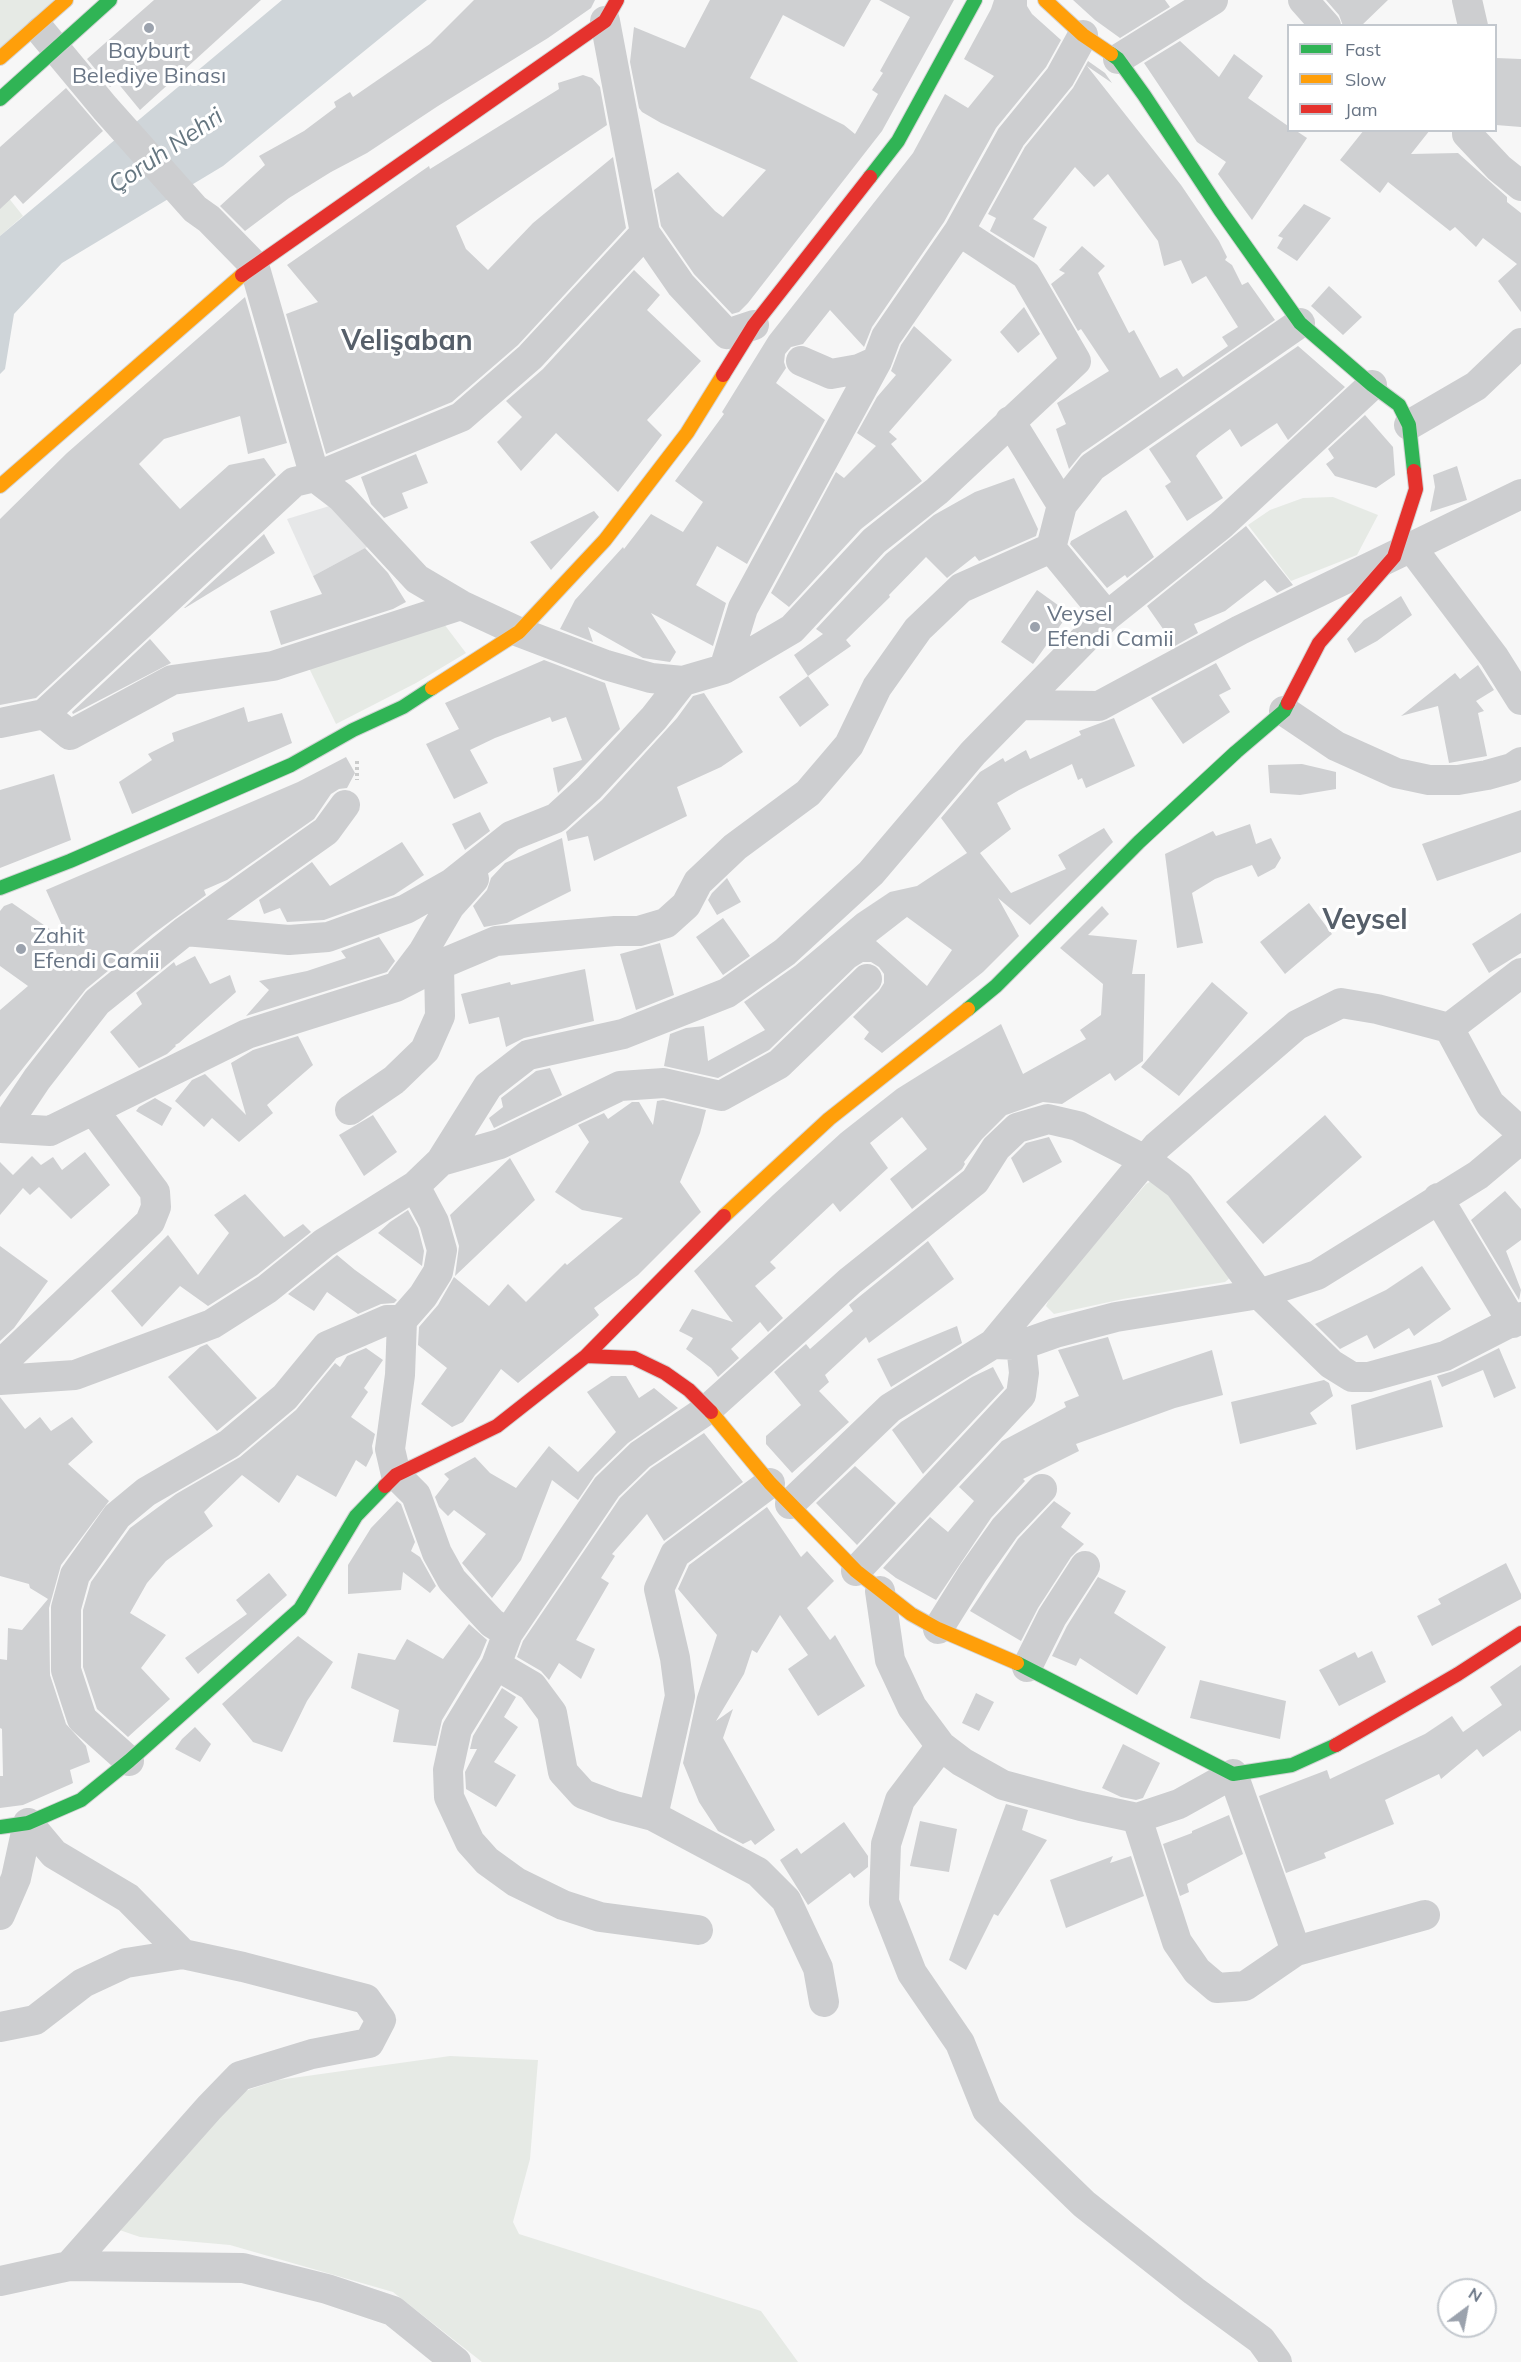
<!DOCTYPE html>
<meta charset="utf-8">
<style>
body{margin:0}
#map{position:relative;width:1521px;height:2362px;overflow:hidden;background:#f7f7f7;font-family:Mulish,sans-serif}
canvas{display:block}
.legend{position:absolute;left:1287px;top:24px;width:210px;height:108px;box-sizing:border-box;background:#fff;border:2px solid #c3c8ce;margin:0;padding:8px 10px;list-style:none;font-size:18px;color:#697585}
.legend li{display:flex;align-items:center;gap:12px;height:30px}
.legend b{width:30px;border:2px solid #c3c8ce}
.north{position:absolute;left:1437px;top:2278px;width:60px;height:60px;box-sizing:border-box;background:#fff;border:2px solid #c3c8ce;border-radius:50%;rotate:32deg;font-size:16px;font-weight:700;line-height:24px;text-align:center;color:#697585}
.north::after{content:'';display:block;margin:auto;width:21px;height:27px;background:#9ba2ad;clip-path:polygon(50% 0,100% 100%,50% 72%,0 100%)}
</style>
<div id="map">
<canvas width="1521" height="2362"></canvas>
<ul class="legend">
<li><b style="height:8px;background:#30b455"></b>Fast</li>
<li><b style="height:8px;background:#ff9f0a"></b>Slow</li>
<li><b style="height:8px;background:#e5322d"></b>Jam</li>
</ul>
<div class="north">N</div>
</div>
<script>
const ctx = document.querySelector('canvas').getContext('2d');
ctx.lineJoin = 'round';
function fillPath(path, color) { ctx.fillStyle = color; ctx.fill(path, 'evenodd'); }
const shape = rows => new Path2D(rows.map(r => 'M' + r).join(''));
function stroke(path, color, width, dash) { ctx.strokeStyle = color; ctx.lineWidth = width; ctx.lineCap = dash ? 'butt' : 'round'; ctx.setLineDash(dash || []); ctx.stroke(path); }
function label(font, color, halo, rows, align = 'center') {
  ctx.font = font + ' Mulish,sans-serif'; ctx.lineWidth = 6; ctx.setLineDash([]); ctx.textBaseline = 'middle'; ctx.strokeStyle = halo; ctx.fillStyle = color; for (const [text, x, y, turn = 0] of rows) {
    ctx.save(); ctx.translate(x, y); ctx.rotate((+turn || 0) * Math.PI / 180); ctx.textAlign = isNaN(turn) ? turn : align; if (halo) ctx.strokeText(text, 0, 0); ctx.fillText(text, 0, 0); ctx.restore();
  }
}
const built = shape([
 [336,504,371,545,313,576,287,519]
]);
const green = shape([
 [0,0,60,0,0,53],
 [0,187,23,216,0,236],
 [1333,497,1378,515,1357,555,1291,581,1248,525,1270,510,1303,498],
 [444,624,466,653,416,683,336,724,309,668],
 [1157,1178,1231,1277,1225,1282,1123,1299,1054,1314,1046,1306,1051,1295,1146,1184],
 [450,2056,538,2060,530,2159,513,2222,519,2234,761,2311,798,2362,482,2362,393,2292,230,2245,140,2237,99,2223,191,2109,278,2080]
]);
const water = shape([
 [282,0,427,0,223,166,62,263,14,314,5,369,0,374,0,236]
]);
const building = shape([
 [154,0,261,0,140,110,117,82,110,87,87,59],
 [474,0,595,0,591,8,548,38,438,106,367,153,331,172,289,198,245,231,220,206,265,165,259,156,304,131,336,107,334,102,350,92,353,97,430,44],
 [710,0,871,0,844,47,783,15,750,78,844,125,855,134,878,94,872,90,883,73,880,71,910,17,879,0,954,0,882,131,748,303,739,312,732,314,694,274,661,226,654,190,678,172,715,211,723,217,766,170,661,123,642,112,639,108,630,62,634,27,685,48],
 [994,0,1027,0,1027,6,1032,14,1061,40,1046,67,996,128,944,222,872,327,864,347,830,310,803,344,791,347,785,354,784,362,786,368,776,383,825,420,747,564,717,546,696,585,726,603,713,646,651,613,676,652,670,662,643,658,588,627,593,642,560,629,575,600,623,547,624,549,651,514,683,532,703,502,675,481,724,414,722,412,769,336,913,153,945,94,968,108,994,76,964,59,991,9],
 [1073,0,1165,0,1170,7,1120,38,1095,20],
 [1326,0,1388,0,1361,26,1343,26,1339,15],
 [1180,41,1219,77,1234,54,1263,76,1248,98,1288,126,1288,130,1295,130,1307,138,1252,220,1218,174,1226,162,1197,142,1144,63],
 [1496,58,1521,59,1521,127,1496,125],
 [1088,61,1105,73,1112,83,1087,66,1181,185,1219,241,1227,257,1225,260,1232,265,1242,285,1248,282,1275,320,1082,453,1069,469,1056,429,1066,424,1057,403,1109,371,1081,329,1078,331,1051,284,1065,273,1059,270,1082,246,1105,266,1098,273,1129,333,1134,330,1160,378,1177,368,1183,377,1228,346,1222,337,1238,327,1206,276,1192,284,1181,260,1164,266,1158,241,1108,174,1094,187,1075,167,1033,219,1047,227,1034,258,990,231,996,218,988,214,1025,147,1073,88],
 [583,75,592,78,600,87,607,125,456,226,466,249,488,270,533,223,613,157,626,228,518,345,452,402,326,454,286,314,318,302,287,265,429,166,430,169,559,89,558,83],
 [66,88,103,131,23,204,15,195,0,209,0,147],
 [1364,130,1430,130,1411,154,1458,153,1507,197,1507,202,1521,213,1521,312,1498,281,1517,264,1483,238,1476,247,1455,227,1450,231,1388,182,1380,193,1340,160],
 [1304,204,1331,218,1297,261,1277,248,1283,238,1278,236],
 [634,270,660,295,647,310,701,361,647,420,662,435,618,492,556,433,521,471,497,442,522,417,506,401,543,369],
 [1329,286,1362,317,1343,335,1311,306],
 [245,297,287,443,248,454,240,416,164,439,139,464,180,509,229,465,264,458,276,475,36,698,0,705,0,519,67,453],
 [1024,307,1040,334,1018,353,1000,332],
 [914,326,952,360,889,432,897,439,891,444,922,481,861,529,789,607,771,593,836,472,844,478,876,446,857,433,877,397,896,375,891,371,901,345],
 [1298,346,1345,387,1288,440,1277,423,1241,447,1230,429,1199,452,1196,456,1223,498,1187,521,1165,486,1171,482,1149,449],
 [1365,415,1393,447,1395,475,1376,488,1335,476,1326,464,1334,458,1328,449],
 [416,454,428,483,402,493,408,508,384,518,371,504,361,477],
 [1457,466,1467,500,1430,512,1435,487,1433,475],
 [1014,478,1038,529,1036,536,979,561,975,556,947,578,926,557,889,595,890,597,846,640,851,646,808,676,794,655,823,634,816,629,886,554,934,515,975,492],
 [1126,510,1154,557,1127,578,1125,575,1107,588,1070,544,1071,541],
 [594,511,599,517,551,570,530,542],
 [1246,526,1293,585,1277,593,1265,580,1225,611,1194,624,1198,633,1175,646,1147,606],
 [264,534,275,553,185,608,184,608],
 [365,548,388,573,406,602,393,609,281,645,270,611,322,594,313,576],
 [1037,590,1069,613,1033,664,1001,642],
 [1401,596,1412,615,1377,641,1355,653,1347,639,1364,620],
 [150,639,171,663,73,714,72,712],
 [544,660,605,683,620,729,558,793,553,768,582,760,566,717,552,722,550,717,495,738,470,750,488,783,454,799,426,744,459,729,445,703],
 [1216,663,1231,689,1219,695,1230,712,1183,744,1151,698],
 [1478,665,1494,690,1476,701,1484,711,1478,713,1487,756,1449,763,1438,706,1401,716,1455,673,1460,679],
 [808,676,829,705,800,727,779,697],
 [704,693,743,752,721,767,677,787,687,816,594,861,588,836,568,841,566,832,602,800,677,718,693,696],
 [244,707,248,722,282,713,292,743,132,814,119,782,152,760,148,754,174,741,172,733],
 [1114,718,1135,766,1086,788,1082,778,1078,780,1072,764,1019,790,997,803,1011,829,980,853,1011,893,1066,869,1058,855,1104,828,1113,842,1030,925,998,898,1019,936,983,972,882,1053,864,1039,869,1032,853,1017,879,991,884,983,884,974,879,967,871,962,863,962,855,967,769,1050,718,1078,664,1066,670,1034,686,1028,704,1026,708,1061,765,1030,744,1002,795,966,857,914,890,892,917,886,967,853,941,818,980,772,1003,758,1005,762,1026,750,1030,759,1081,735,1079,731],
 [907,917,952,950,927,986,876,941],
 [346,757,355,773,347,788,339,789,331,794,314,819,227,880,204,890,206,895,153,934,86,989,0,1097,0,1010,28,986,0,966,0,911,4,906,12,903,70,943,46,890,298,782],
 [1302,764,1336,772,1336,789,1300,795,1270,793,1268,765],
 [54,774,71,840,0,868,0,790],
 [1521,810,1521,852,1437,881,1422,844],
 [480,812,490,831,465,850,452,824],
 [1250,824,1256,844,1271,838,1281,858,1275,868,1258,877,1252,865,1215,879,1192,893,1203,943,1177,948,1165,854,1213,831,1216,836],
 [562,838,571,891,507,923,484,927,473,906,487,890,491,878,505,863],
 [402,842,424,875,394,895,324,920,287,922,280,908,264,914,259,900,312,862,330,886],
 [727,878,741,902,717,915,708,900,712,893],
 [1309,903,1332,934,1285,974,1260,942],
 [1102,906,1109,914,1088,935,1137,940,1132,974,1145,974,1143,1061,1115,1081,1110,1073,1062,1104,1043,1102,1006,1115,982,1139,964,1162,965,1164,962,1169,912,1209,890,1179,927,1149,902,1117,870,1143,888,1168,840,1212,833,1203,770,1262,776,1268,755,1286,783,1318,768,1332,760,1322,731,1349,739,1358,718,1377,711,1368,686,1349,693,1338,679,1331,692,1309,733,1322,694,1271,773,1195,841,1133,897,1089,1001,1024,1023,1074,1086,1039,1080,1030,1101,1015,1103,984,1060,948],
 [1521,913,1521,953,1489,973,1472,944],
 [723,918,750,956,723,975,696,937],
 [379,937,395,961,387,972,246,1016,269,990,259,981,307,971,346,958,341,951],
 [660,943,674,995,636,1010,620,954],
 [195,956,210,984,230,975,236,992,179,1043,175,1045,176,1046,167,1054,139,1068,110,1032,142,1004,136,993,174,962,176,966],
 [585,969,594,1021,524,1038,506,1047,499,1017,469,1024,461,994,510,982,511,985],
 [1212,982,1248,1013,1179,1096,1141,1067],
 [298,1036,313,1065,267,1105,273,1113,239,1142,212,1118,204,1127,175,1101,192,1080,205,1074,246,1115,231,1063,253,1050],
 [550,1068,562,1095,494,1128,489,1118,503,1107,501,1098,536,1071],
 [155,1098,172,1108,162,1126,136,1111,139,1107],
 [663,1100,706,1110,700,1133,680,1182,701,1212,638,1275,594,1308,599,1315,596,1318,518,1383,501,1369,463,1422,452,1427,421,1404,447,1368,418,1345,419,1327,438,1305,454,1277,489,1306,508,1284,526,1302,565,1263,567,1265,623,1218,582,1210,555,1192,589,1142,578,1125,604,1113,608,1119,632,1102,639,1102,653,1125,657,1101],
 [373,1115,397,1152,364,1176,339,1135],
 [1325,1115,1362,1157,1263,1244,1226,1202],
 [1049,1137,1062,1162,1023,1183,1011,1158,1026,1143],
 [85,1152,110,1185,71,1219,39,1187,30,1195,23,1188,0,1215,0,1162,13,1175,32,1156,41,1165,53,1157,62,1170],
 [510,1158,535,1200,455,1276,459,1246,450,1215],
 [1505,1191,1521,1209,1521,1240,1506,1251,1521,1290,1519,1300,1471,1220],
 [245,1194,284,1237,303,1224,311,1232,257,1275,208,1306,180,1286,142,1327,111,1291,168,1235,198,1275,229,1233,214,1215],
 [408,1210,418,1228,424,1251,422,1266,378,1233,390,1222],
 [928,1241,954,1279,869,1343,866,1337,825,1375,829,1382,819,1391,849,1422,792,1473,766,1444,766,1436,801,1405,774,1372,806,1344,810,1349,853,1311,849,1305],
 [0,1246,48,1281,14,1328,0,1341],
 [337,1255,355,1270,397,1300,394,1303,381,1304,358,1314,327,1292,314,1311,288,1294],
 [1422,1266,1451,1309,1414,1336,1409,1328,1374,1349,1367,1335,1340,1349,1315,1324,1386,1290],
 [957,1326,962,1343,891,1387,877,1359],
 [1108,1337,1123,1380,1212,1350,1223,1395,1175,1408,1076,1444,1079,1451,1023,1479,1025,1481,991,1518,936,1600,896,1578,883,1568,930,1517,948,1532,974,1501,959,1487,1002,1441,1066,1407,1064,1402,1079,1396,1058,1350],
 [207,1344,257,1398,217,1431,168,1377,200,1347],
 [366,1348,383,1360,364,1388,368,1392,351,1417,375,1434,372,1446,373,1453,366,1467,356,1460,336,1497,297,1475,279,1503,242,1475,204,1512,213,1526,166,1561,147,1583,130,1613,166,1635,141,1668,170,1699,128,1737,97,1709,83,1667,83,1610,91,1582,130,1528,176,1494,240,1457,296,1410,335,1363,340,1367,347,1356],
 [1499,1348,1516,1388,1494,1398,1483,1370,1442,1387,1437,1376,1453,1371],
 [993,1367,1004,1388,923,1474,892,1430,901,1422,972,1377],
 [611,1376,626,1376,639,1398,654,1388,678,1408,628,1443,595,1475,578,1500,552,1480,521,1560,492,1598,462,1563,486,1534,454,1510,448,1516,439,1507,435,1497,449,1479,444,1474,475,1457,490,1473,516,1488,549,1446,578,1472,616,1432,587,1392],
 [1324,1380,1329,1383,1333,1396,1310,1413,1317,1424,1240,1444,1231,1402],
 [1431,1380,1443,1427,1356,1450,1351,1405],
 [0,1397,25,1429,40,1417,51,1431,72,1417,93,1442,68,1464,109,1501,61,1565,49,1608,50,1675,66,1724,86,1746,90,1762,70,1770,73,1783,71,1784,23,1805,0,1808,0,1776,3,1776,2,1729,0,1728,0,1659,7,1660,8,1628,22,1630,48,1599,30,1588,29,1584,0,1576],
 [704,1433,743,1482,664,1541,647,1514,612,1554,615,1556,601,1578,609,1583,576,1640,595,1649,581,1679,559,1663,549,1680,541,1671,517,1657,523,1641,620,1498,651,1468],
 [855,1466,896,1503,857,1545,816,1503],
 [397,1501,401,1504,415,1542,411,1551,420,1557,436,1586,430,1593,403,1572,401,1590,348,1594,348,1565,371,1528],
 [1054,1501,1071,1513,1061,1527,1084,1544,1071,1557,1038,1608,1021,1641,970,1611,1018,1539],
 [767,1507,801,1557,807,1551,834,1581,807,1608,830,1640,835,1635,865,1686,818,1716,788,1669,808,1655,780,1615,757,1653,752,1650,744,1674,716,1721,733,1709,723,1738,775,1830,755,1845,751,1840,743,1844,718,1831,699,1802,683,1763,697,1697,717,1635,678,1589,689,1565],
 [1506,1563,1521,1594,1521,1599,1432,1646,1417,1616,1441,1604,1438,1599],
 [269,1573,287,1595,285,1597,198,1674,185,1658,247,1614,236,1600],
 [1098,1577,1126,1591,1114,1613,1166,1647,1137,1695,1080,1658,1076,1666,1052,1656,1067,1626],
 [469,1624,487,1640,480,1657,442,1720,436,1746,393,1742,399,1710,351,1688,358,1653,395,1660,407,1639,443,1659],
 [298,1636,333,1662,307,1701,282,1752,253,1742,222,1704],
 [1372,1651,1386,1682,1339,1706,1319,1670,1355,1652,1358,1658],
 [1521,1665,1521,1732,1520,1730,1483,1757,1477,1749,1441,1779,1439,1774,1385,1800,1394,1824,1324,1853,1326,1858,1286,1873,1259,1796,1327,1770,1330,1779,1425,1734,1452,1716,1463,1732,1502,1705,1490,1687],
 [1200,1680,1286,1701,1280,1739,1190,1718],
 [502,1688,516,1697,504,1717,518,1727,494,1762,516,1775,496,1807,466,1789,465,1772,477,1749,470,1749,473,1736],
 [976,1693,994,1702,979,1731,962,1723],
 [195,1727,211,1744,200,1762,175,1749,182,1739],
 [1123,1744,1160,1763,1143,1798,1136,1800,1121,1797,1102,1788],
 [1006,1804,1028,1810,1022,1830,1047,1840,998,1916,994,1914,966,1970,949,1960],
 [1229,1815,1243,1854,1187,1884,1189,1892,1180,1896,1163,1844,1192,1833,1192,1831],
 [920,1821,957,1829,949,1872,910,1866],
 [844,1822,868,1856,868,1867,854,1878,850,1873,808,1905,780,1860,797,1848,801,1854],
 [1113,1856,1110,1863,1131,1856,1144,1896,1066,1928,1050,1880]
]);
const path = shape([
 [357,761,357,780]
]);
const street = shape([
 [1303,0,1326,26],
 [1467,0,1473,26],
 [605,21,645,233,681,285,727,334,754,325],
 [41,31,105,108,195,209,209,219,254,265,315,477,341,497,417,579,461,605,519,632,606,665,651,678,683,681,724,669,792,629,874,541,937,491,1076,361,1026,275,959,231],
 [1118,59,1213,0],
 [1467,130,1467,134,1499,168,1521,186],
 [801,361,831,374,859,369,877,361],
 [1010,421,1062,505],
 [1409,425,1476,386,1521,343],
 [1411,547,1494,657,1521,700],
 [1051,548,1107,616],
 [724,669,743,608,877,361,886,337,959,231,1011,137,1060,77,1083,35],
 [1022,705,1099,706,1240,630,1521,494],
 [1284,711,1336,746,1396,773,1429,780,1458,780,1487,775,1512,768,1521,762],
 [44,714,70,735,172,680,273,666,461,605],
 [0,723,44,714,294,482,315,477,461,417,530,357,645,233],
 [185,931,289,940,328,937,406,909,452,883,511,836,556,818,589,788,654,718,683,681],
 [401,981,423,952,450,906,474,879],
 [1449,1028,1490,1104,1521,1132],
 [350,1110,394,1080,425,1050,440,1016,439,965],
 [5,1127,37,1079,97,1002,185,931,326,831,345,805],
 [0,1128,50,1131,247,1034,396,987,439,965,496,941,615,931,639,931,666,923,686,905,698,882,735,847,808,793,849,745,877,687,918,629,961,588,1051,548,1062,505,1092,467,1300,323],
 [441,1161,488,1086,528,1055,623,1034,727,993,785,952,871,873,973,753,1107,616,1221,525,1372,385],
 [415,1186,434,1222,442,1250,438,1272,423,1296,402,1320,400,1375,390,1449,396,1475,416,1495,437,1553,452,1580,492,1623,508,1633],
 [1438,1198,1513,1323],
 [993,1344,1021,1345,1055,1333,1116,1317,1259,1294,1317,1275,1478,1175,1521,1139],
 [0,1365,150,1222,156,1207,155,1192,94,1111],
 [0,1380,75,1375,212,1324,267,1289,324,1243,415,1186,441,1161,500,1144,620,1086,664,1083,721,1096,779,1064,867,979],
 [790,1504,890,1408,993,1344,1157,1146,1297,1025,1341,1003,1377,1009,1449,1028,1521,973],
 [856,1571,1021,1395,1024,1373,1021,1345],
 [880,1591,890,1660,912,1707,941,1746,962,1762,1003,1785,1081,1806,1137,1818,1179,1804,1233,1774,1296,1951],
 [938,1629,973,1573,1005,1528,1042,1489],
 [496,1665,532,1686,552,1713,563,1772,583,1794,615,1806,653,1816,758,1872,786,1900,818,1968,824,2002],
 [1027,1667,1052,1617,1085,1566],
 [941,1746,900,1800,886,1844,884,1902,912,1973,960,2043,987,2110,1084,2204,1194,2291,1261,2340,1277,2362],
 [129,1761,82,1719,66,1670,66,1608,75,1575,117,1516,146,1492,229,1444,285,1397,327,1346,387,1320,402,1320],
 [653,1816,680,1696,675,1658,659,1589,675,1554,770,1483],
 [1137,1818,1177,1942,1197,1971,1217,1988,1245,1986,1296,1951,1425,1915],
 [28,1823,54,1854,128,1898,183,1954],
 [0,1915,16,1878,28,1823],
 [698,1930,600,1917,563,1905,516,1882,487,1861,470,1842,449,1797,448,1770,457,1729,496,1665,508,1633,607,1487,640,1455,708,1409,850,1281,975,1181,996,1148,1017,1128,1048,1119,1078,1126,1147,1161,1179,1185,1259,1294,1331,1364,1352,1377,1369,1377,1445,1356,1521,1317],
 [0,2027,35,2020,83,1983,126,1963,183,1954,243,1967,366,1999,381,2020,369,2043,312,2054,240,2076,209,2108,69,2266],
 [0,2281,69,2266,243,2268,327,2289,393,2311,456,2362]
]);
const fast = shape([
 [1111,54,1118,59,1144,95,1220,210,1300,323,1372,385,1399,405,1409,425,1414,471],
 [0,99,110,0],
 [870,177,898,141,975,0],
 [0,888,70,861,291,765,353,730,403,707,432,688],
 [968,1009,996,986,1139,842,1236,752,1284,711,1288,703],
 [1017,1663,1233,1774,1292,1765,1336,1745],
 [0,1827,28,1823,81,1800,129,1761,300,1609,356,1516,385,1486]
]);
const slow = shape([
 [1045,0,1083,35,1111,54],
 [0,58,66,0],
 [0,486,242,275],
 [432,688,519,632,605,540,687,433,723,375],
 [724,1216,829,1119,968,1009],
 [711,1412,770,1483,856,1571,911,1614,938,1629,1017,1663]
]);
const jam = shape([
 [242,275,605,21,617,0],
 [723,375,754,325,870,177],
 [1288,703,1319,643,1394,557,1416,489,1414,471],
 [586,1356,724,1216],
 [385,1486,396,1475,497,1426,586,1356,634,1358,665,1373,689,1390,711,1412],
 [1336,1745,1458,1674,1521,1633]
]);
const markers = [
 [149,28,6,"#9ba2ad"],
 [1035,627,6,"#9ba2ad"],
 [21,949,6,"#9ba2ad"]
];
const poiNames = [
 ["Bayburt",149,51,"center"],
 ["Belediye Binası",149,76,"center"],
 ["Veysel",1047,614],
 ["Efendi Camii",1047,639],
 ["Zahit",33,936],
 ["Efendi Camii",33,961]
];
const waterNames = [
 ["Çoruh Nehri",166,151,-34]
];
const districtNames = [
 ["Velişaban",407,342],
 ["Veysel",1365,921]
];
fillPath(built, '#e6e7e8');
fillPath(green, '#e6eae5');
fillPath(water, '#cfd5d9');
fillPath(building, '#cfd0d2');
stroke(fast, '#d3d4d5', 16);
stroke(slow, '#d3d4d5', 16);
stroke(jam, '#d3d4d5', 16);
stroke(path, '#cbcccc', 4, [3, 3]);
stroke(street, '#cdced0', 30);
stroke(fast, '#30b455', 14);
stroke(slow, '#ff9f0a', 14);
stroke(jam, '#e5322d', 14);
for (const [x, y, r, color] of markers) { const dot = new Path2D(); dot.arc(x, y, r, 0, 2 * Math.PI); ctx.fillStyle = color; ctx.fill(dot); stroke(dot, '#fff', 2); }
label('22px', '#697585', '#fff', poiNames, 'left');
label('italic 24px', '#657680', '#fff', waterNames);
label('bold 28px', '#565f6a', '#fff', districtNames);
</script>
